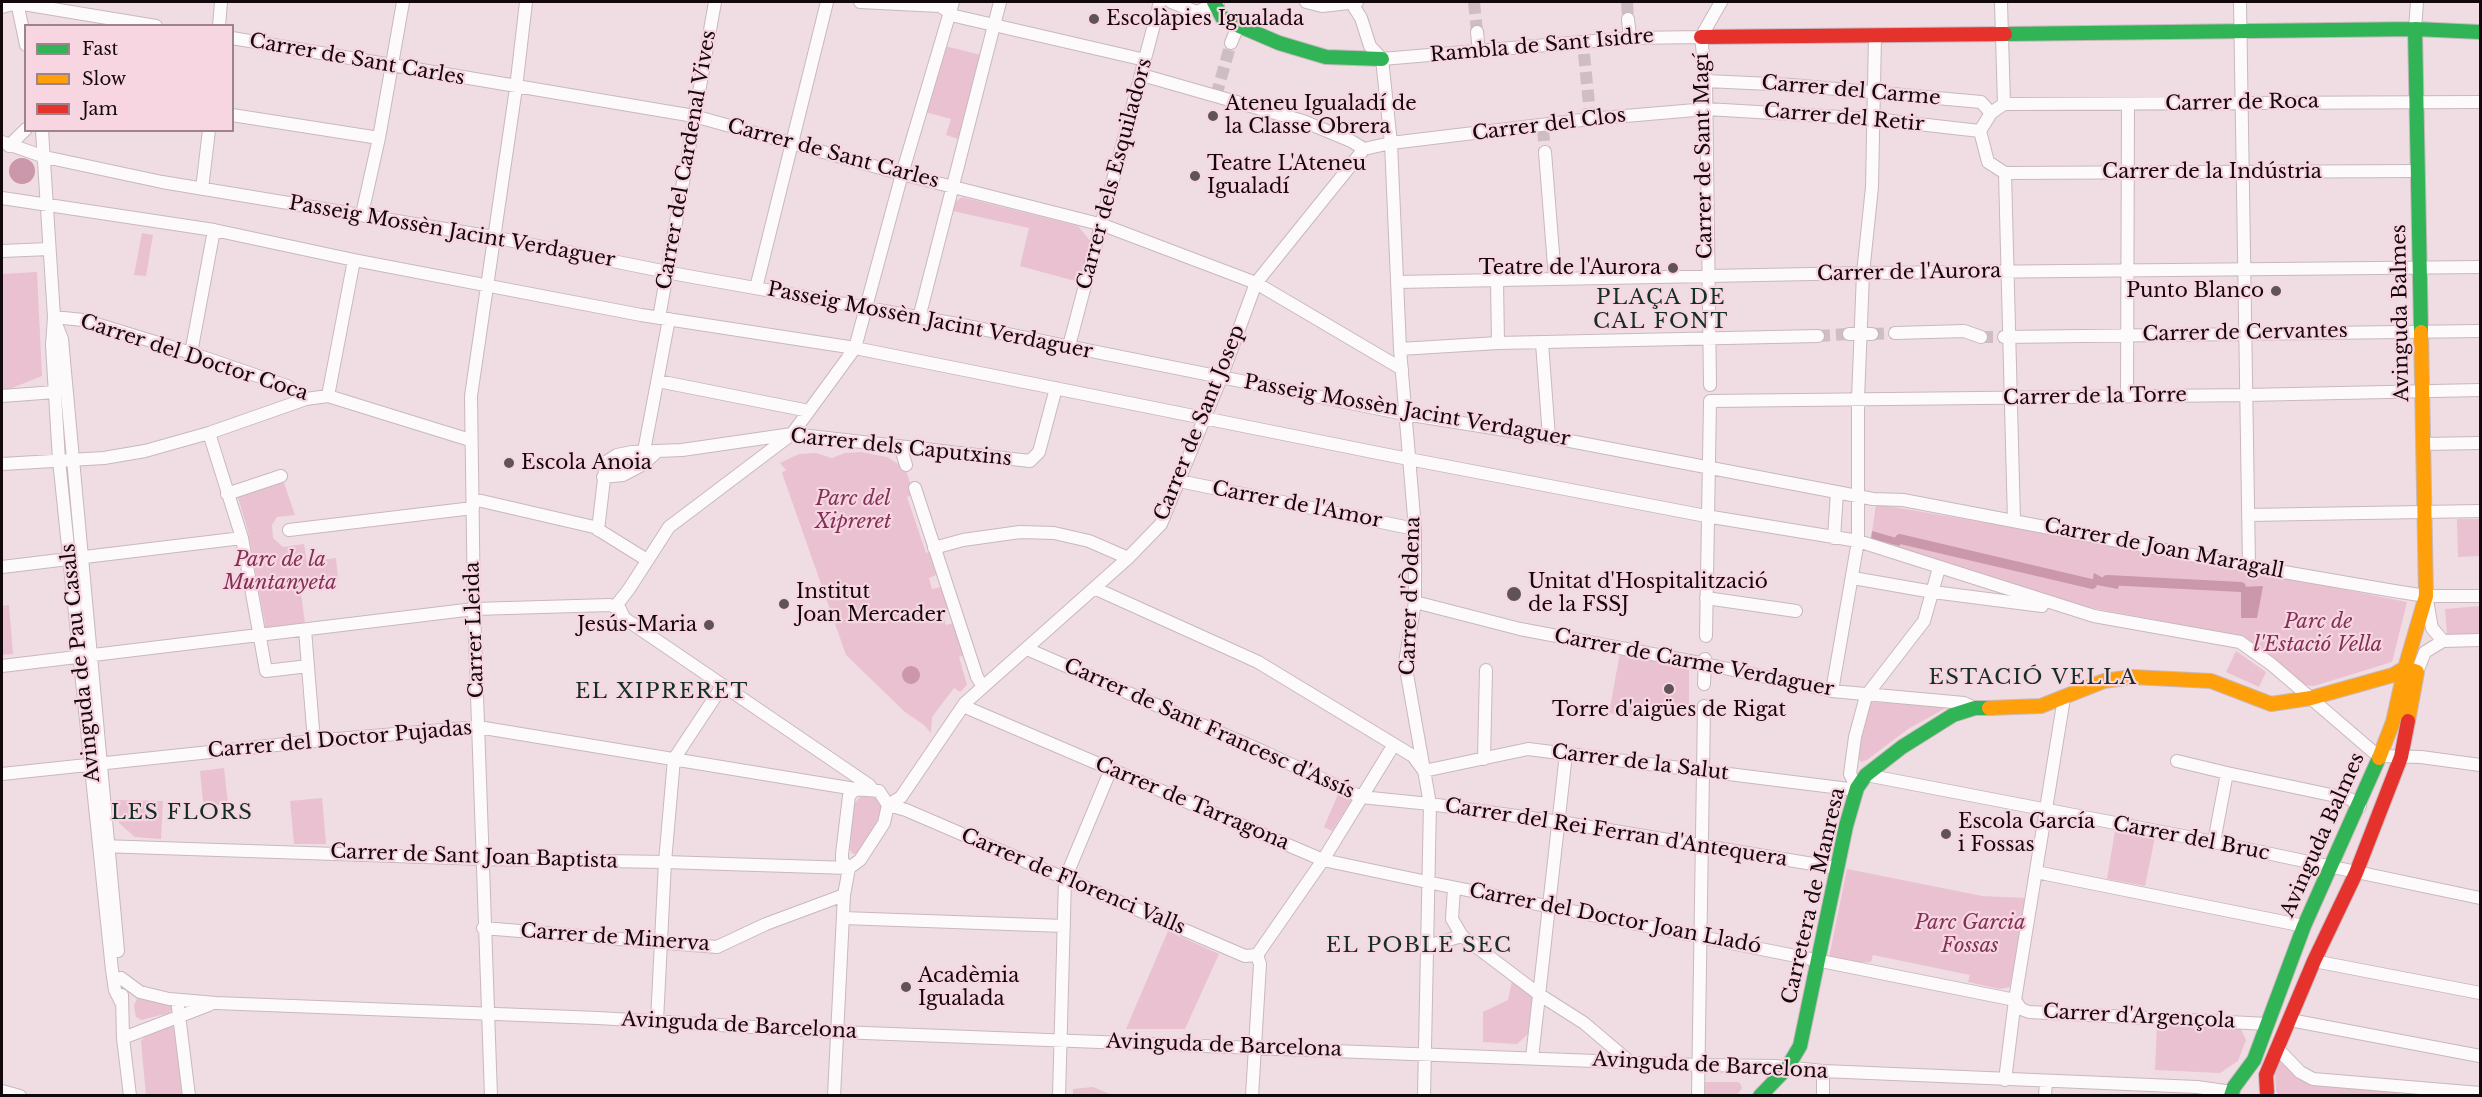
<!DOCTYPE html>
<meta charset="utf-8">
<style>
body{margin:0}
#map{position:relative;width:2482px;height:1097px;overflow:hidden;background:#efdde3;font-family:"Libre Baskerville",serif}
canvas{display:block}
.frame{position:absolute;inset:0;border:3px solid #13080c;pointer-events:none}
.legend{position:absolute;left:24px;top:24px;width:210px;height:108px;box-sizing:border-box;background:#f7d5e1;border:2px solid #9c838c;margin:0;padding:8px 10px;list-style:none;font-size:18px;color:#13080c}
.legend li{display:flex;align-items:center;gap:12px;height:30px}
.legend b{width:30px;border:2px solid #9c838c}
</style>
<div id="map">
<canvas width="2482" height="1097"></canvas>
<div class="frame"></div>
<ul class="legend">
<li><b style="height:8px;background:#30b455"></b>Fast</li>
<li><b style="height:8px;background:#ff9f0a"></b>Slow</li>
<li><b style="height:8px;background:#e5322d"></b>Jam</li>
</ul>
</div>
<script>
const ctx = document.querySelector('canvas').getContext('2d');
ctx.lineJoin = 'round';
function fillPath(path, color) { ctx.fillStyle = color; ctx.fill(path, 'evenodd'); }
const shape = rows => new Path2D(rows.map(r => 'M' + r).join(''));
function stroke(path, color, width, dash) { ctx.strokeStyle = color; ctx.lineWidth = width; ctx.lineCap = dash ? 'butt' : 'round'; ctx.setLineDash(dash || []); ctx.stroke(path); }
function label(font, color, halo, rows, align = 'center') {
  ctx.font = font + ' "Libre Baskerville",serif'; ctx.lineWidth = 4.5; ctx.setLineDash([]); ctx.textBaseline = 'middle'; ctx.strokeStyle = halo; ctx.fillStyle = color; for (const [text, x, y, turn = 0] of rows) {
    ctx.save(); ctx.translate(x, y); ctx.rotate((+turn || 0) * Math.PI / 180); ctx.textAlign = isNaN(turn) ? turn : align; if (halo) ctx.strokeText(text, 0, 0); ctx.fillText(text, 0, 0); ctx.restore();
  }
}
const green = shape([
 [945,46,981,55,958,139,946,135,951,119,925,112],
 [962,197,1078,226,1091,242,1079,282,1020,266,1029,228,953,211,955,202],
 [142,233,153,235,146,276,134,275],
 [37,272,42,376,2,392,2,274],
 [861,452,887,457,905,468,914,494,907,497,926,553,929,552,936,575,929,578,932,589,941,587,948,610,942,613,946,625,953,623,964,655,959,657,967,685,960,692,954,688,932,717,931,733,924,725,905,712,846,655,782,473,786,470,780,463,799,454,816,453,832,458,845,453],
 [283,480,295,515,277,517,272,525,273,538,283,547,304,544,307,562,336,558,338,580,300,586,305,624,266,629,248,531,237,494],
 [1876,504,2144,550,2407,602,2392,662,2314,686,2303,685,2243,637,2082,606,1871,539],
 [2457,519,2480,519,2480,556,2458,557],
 [9,605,13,654,2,655,2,606],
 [2480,606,2480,634,2447,635,2445,609],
 [2236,651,2266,672,2259,687,2226,672],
 [1620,653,1689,667,1689,715,1641,708,1638,719,1609,713],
 [1871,702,1946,706,1946,708,1908,729,1867,760,1861,762,1857,755],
 [224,768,228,804,214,806,214,802,203,802,200,771],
 [1339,792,1353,798,1332,831,1324,827],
 [867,795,879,800,882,805,881,817,856,854,853,854,850,850,853,805,860,797],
 [322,798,326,844,294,844,290,801],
 [116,800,163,801,161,839,135,837,119,823],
 [2115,831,2155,837,2145,886,2107,879],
 [1847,869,1982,896,2026,898,2010,987,2000,989,1968,982,1970,975,1873,955,1871,962,1850,963,1829,957],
 [1168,931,1219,954,1185,1029,1126,1029],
 [1512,981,1533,996,1528,1034,1517,1044,1483,1042,1483,1012,1508,1000],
 [138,996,172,1004,174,1008,169,1013,141,1020,136,1017,134,1006],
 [2157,1024,2240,1027,2246,1040,2238,1061,2220,1073,2155,1070],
 [173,1025,176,1033,182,1095,146,1096,141,1041,148,1033],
 [2279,1061,2291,1070,2402,1091,2397,1096,2278,1095,2276,1090,2275,1073],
 [1705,1082,1737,1082,1740,1083,1742,1088,1737,1095,1704,1095],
 [1093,1087,1112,1095,1073,1095,1073,1089]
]);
const water = shape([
 '9 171a13 13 0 1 1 26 0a13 13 0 1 1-26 0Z',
 [1872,531,1900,539,1900,546,1871,539],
 [2094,573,2107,580,2120,581,2118,589,2092,584],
 [2263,586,2257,618,2241,618,2241,587],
 '902 675a9 9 0 1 1 18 0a9 9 0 1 1-18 0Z'
]);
const canal = shape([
 [1900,539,2092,584],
 [2107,580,2241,587]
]);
const streetTunnel = shape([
 [1474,2,1477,32],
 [1627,2,1628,19],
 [1584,54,1590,114],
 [1216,96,1231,43],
 [1543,129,1545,152],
 [1872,334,1895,333],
 [1818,336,1849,334],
 [1981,337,2004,337]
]);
const street = shape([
 [17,2,26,45],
 [860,2,940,6,955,16,1145,60],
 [1171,2,1197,12,1218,2],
 [1306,2,1322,6,1357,2],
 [1351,2,1361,18,1370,46,1382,59],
 [2001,2,2004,104,1991,113,1980,131,1988,162,2005,173,2014,521],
 [2240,2,2249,566],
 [2,7,17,3,156,26],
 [1628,19,1630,38],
 [219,26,221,2],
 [2415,29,2417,2],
 [1477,32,1479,52],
 [1701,37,1706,81,1710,385],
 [1701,37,1721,2],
 [232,38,694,116,902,174,1103,225,1256,283,1402,369],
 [1231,43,1238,26],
 [1382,59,1391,143,1400,349,1415,529,1415,602,1405,663,1430,804,1424,1096],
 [1382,59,1630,38,1701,37],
 [1142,75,1303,121,1351,141,1364,149],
 [1706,81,1792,85,1981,102,1991,113],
 [2004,104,2480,102],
 [232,115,379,138],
 [42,130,54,317,52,345,59,460,112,970,115,990,121,1002],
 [2,142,45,157,162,182,493,237,682,275,957,324,1405,414,1549,437,1873,499,1903,500,2249,566,2394,591,2426,596,2480,596],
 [9,146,26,129],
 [1364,149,1391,143,1590,119,1707,109,1874,119,1980,131],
 [1545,152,1555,278],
 [2005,173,2418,171],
 [202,189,209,130],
 [2,198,214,230,354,260,641,315,855,348,1388,455,1706,516,1858,541,2094,616,2240,642,2271,664,2378,756,2421,757,2480,765],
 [362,214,379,138,403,2],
 [2,251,49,249],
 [1497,281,1498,343],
 [1398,282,1863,273,2480,267],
 [756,288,827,2],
 [54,317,83,320,191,353,287,386,306,399],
 [659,318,715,2],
 [919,318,1000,2],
 [56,324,62,339,118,951],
 [1895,333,1964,331,1981,337],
 [1849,334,1872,334],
 [2004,337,2480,331],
 [1542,343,1549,437],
 [1069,346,1160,2],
 [1400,349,1498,343,1818,336],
 [191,353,214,230],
 [658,381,809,411],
 [2127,395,2128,104],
 [2,396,55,392],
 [328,396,354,260],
 [209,433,242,538,266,671,308,666],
 [2423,444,2480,443],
 [900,446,906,465],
 [644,451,669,319],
 [2,464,104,458,145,451,209,433,306,399,328,396,470,440],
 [603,477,623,475,642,465,658,451],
 [1179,481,1415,529],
 [915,488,977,677,983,687],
 [227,494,281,476],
 [473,499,594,527,647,560],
 [2248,515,2480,511],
 [289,530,473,508],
 [598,530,606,462,617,455,632,452,682,450,792,434,1030,461,1039,452,1056,388],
 [1834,538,1837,492],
 [934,548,963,540,1020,532,1054,533,1089,541,1128,558],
 [2,567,242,538],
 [1853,578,1933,592,2042,606],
 [1094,588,1258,662,1413,756,1424,771,1528,749,1849,789,1857,788,1850,774,1855,737,1866,696,1924,621,1939,568],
 [1706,598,1796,611],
 [2427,600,2432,628,2443,641],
 [1415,602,1520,629,1705,664,1832,691,1964,703,1975,708],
 [615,607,629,589,669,527,792,434,855,348,902,174,953,2],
 [305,630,314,741],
 [1706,636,1710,401,2247,395,2480,390],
 [1027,649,1262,751,1361,797,1430,804,1560,822,1837,868],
 [2,666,474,609,610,605,620,609,624,618,869,785,873,790],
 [2417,672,2425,652,2443,641,2480,640],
 [1704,684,1705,659],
 [1832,691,1858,541,1858,399,1863,273,1872,187,1875,36],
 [963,706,1323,860,1427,882,2015,1000,2021,1009,2029,1012,2268,1024],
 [1484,759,1486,670],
 [2177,761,2227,773],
 [2,774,314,741,478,727,855,789,879,791,888,805,884,823,860,860,849,868],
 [1866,775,2214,842,2480,898],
 [888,805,901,797,965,703,1128,558,1161,524,1221,378,1256,283,1364,149],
 [888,805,906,810,1245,956,1257,955],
 [2214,842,2227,773,2350,799,2360,806],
 [101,846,482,859,665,862,849,868],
 [849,868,842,861,842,854,849,796,855,789],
 [2036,872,2304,926],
 [1454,888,1452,919,1462,936,1540,995,1584,1023,1630,1062],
 [843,918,1064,926],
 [483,928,717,947,766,924,844,895],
 [1427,946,1462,936],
 [1257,955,1323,860,1393,746],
 [2314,961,2480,993],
 [121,978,140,992,169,999,216,1003,598,1018,839,1032,1699,1065,1775,1066,1823,1071,2197,1087,2232,1092],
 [122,995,123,1038,130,1096],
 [178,1007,189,1096],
 [2290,1020,2480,1056],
 [657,1021,665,862,674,759,723,685],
 [123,1038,209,1005],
 [2278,1049,2300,1072,2313,1079,2480,1093],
 [1532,1058,1566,754],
 [2005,1080,2015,1000,2064,698],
 [2,1091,20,1096],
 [491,1096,474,609,471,396,516,88,526,2],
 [834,1096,844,895,849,868],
 [1059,1096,1065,879,1111,769],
 [1252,1096,1260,964,1257,955],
 [1698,1096,1704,706],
 [1823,1096,1823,1071],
 [2045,1096,2046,1081]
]);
const fast = shape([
 [1214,2,1223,19,1279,43,1326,57,1382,59],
 [2415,29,2421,332],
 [2005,34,2415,29,2480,32],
 [1760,1096,1787,1068,1800,1046,1846,826,1857,788,1866,775,1902,747,1953,715,1975,708,1989,708],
 [2231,1096,2234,1087,2254,1060,2304,926,2379,758]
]);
const slow = shape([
 [1989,708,2041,706,2104,681,2132,677,2211,681,2271,704,2311,698,2393,675,2405,668,2417,672,2408,721],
 [2379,758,2393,722,2405,668,2426,596,2421,332]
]);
const jam = shape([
 [1701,37,2005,34],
 [2267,1092,2266,1075,2314,961,2356,873,2401,757,2408,721]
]);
const markers = [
 [1094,19,6,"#605357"],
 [1213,116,6,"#605357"],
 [1195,176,6,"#605357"],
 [1673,268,6,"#605357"],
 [2276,291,6,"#605357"],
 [509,463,6,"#605357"],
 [1514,594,8,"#605357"],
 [784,604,6,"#605357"],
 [709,625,6,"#605357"],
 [1669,689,6,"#605357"],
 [1946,834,6,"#605357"],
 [906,987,6,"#605357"]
];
const poiNames = [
 ["Escolàpies Igualada",1106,19],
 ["Ateneu Igualadí de",1225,104],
 ["la Classe Obrera",1225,127],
 ["Teatre L'Ateneu",1207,164],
 ["Igualadí",1207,187],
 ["Teatre de l'Aurora",1661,268,"right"],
 ["Punto Blanco",2264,291,"right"],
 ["Escola Anoia",521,463],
 ["Unitat d'Hospitalització",1528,582],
 ["de la FSSJ",1528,605],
 ["Institut",796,592],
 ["Joan Mercader",796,615],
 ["Jesús-Maria",697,625,"right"],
 ["Torre d'aigües de Rigat",1669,710,"center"],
 ["Escola García",1958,822],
 ["i Fossas",1958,845],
 ["Acadèmia",918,976],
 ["Igualada",918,999]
];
const streetNames = [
 ["Rambla de Sant Isidre",1542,46,-5],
 ["Carrer de Sant Carles",357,60,10],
 ["Carrer del Carme",1851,91,5],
 ["Carrer de Roca",2242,103,-1],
 ["Carrer del Retir",1844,118,5],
 ["Carrer del Clos",1549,125,-7],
 ["Carrer de Sant Carles",833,154,15],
 ["Carrer de Sant Magí",1704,156,-91],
 ["Carrer del Cardenal Vives",687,160,-80],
 ["Carrer de la Indústria",2212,172],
 ["Carrer dels Esquiladors",1115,174,-75],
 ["Passeig Mossèn Jacint Verdaguer",452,232,10],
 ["Carrer de l'Aurora",1909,273,-1],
 ["Avinguda Balmes",2401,313,-91],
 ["Passeig Mossèn Jacint Verdaguer",930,321,11],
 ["Carrer de Cervantes",2245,333,-1],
 ["Carrer del Doctor Coca",194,358,18],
 ["Carrer de la Torre",2095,397,-1],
 ["Passeig Mossèn Jacint Verdaguer",1407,411,10],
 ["Carrer de Sant Josep",1200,423,-68],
 ["Carrer dels Caputxins",901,448,6],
 ["Carrer de l'Amor",1297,505,11],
 ["Carrer de Joan Maragall",2164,549,11],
 ["Carrer d'Òdena",1411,596,-88],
 ["Carrer Lleida",475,630,-92],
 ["Avinguda de Pau Casals",81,663,-96],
 ["Carrer de Carme Verdaguer",1694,663,11],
 ["Carrer de Sant Francesc d'Assís",1209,729,24],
 ["Carrer del Doctor Pujadas",340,740,-5],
 ["Carrer de la Salut",1640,763,7],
 ["Carrer de Tarragona",1192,804,23],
 ["Carrer del Rei Ferran d'Antequera",1616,833,9],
 ["Avinguda Balmes",2323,835,-66],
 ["Carrer del Bruc",2191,839,11],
 ["Carrer de Sant Joan Baptista",474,857,2],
 ["Carrer de Florenci Valls",1073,882,23],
 ["Carretera de Manresa",1814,896,-77],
 ["Carrer del Doctor Joan Lladó",1615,919,11],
 ["Carrer de Minerva",615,938,4],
 ["Carrer d'Argençola",2139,1017,3],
 ["Avinguda de Barcelona",739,1026,3],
 ["Avinguda de Barcelona",1224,1046,2],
 ["Avinguda de Barcelona",1710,1066,3]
];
const parkNames = [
 ["Parc del",853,499],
 ["Xipreret",853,522],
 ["Parc de la",280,560],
 ["Muntanyeta",280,583],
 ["Parc de",2318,622],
 ["l'Estació Vella",2318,645],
 ["Parc Garcia",1970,923],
 ["Fossas",1970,946]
];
const neighbourhoodNames = [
 ["PLAÇA DE",1661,298],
 ["CAL FONT",1661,322],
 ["ESTACIÓ VELLA",2033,678],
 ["EL XIPRERET",662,692],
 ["LES FLORS",182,813],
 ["EL POBLE SEC",1419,946]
];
fillPath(green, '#e9c1d0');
fillPath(water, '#cb97ab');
stroke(canal, '#cb97ab', 10);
stroke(streetTunnel, '#cebdc3', 12, [12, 6]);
stroke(street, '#c7b9be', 14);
stroke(fast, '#c7b9be', 16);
stroke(slow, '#c7b9be', 16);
stroke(jam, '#c7b9be', 16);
stroke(street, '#fdfafb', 12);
stroke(fast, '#30b455', 14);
stroke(slow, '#ff9f0a', 14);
stroke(jam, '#e5322d', 14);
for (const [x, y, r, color] of markers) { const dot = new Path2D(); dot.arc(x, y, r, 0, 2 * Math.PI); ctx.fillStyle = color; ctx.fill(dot); stroke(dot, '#f7d5e1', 2); }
label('20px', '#13080c', '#f7d5e1', poiNames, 'left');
label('20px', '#13080c', '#f7d5e1', streetNames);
label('italic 20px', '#813155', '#f7d5e1', parkNames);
ctx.letterSpacing = '1.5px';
label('21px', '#103028', '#f7d5e1', neighbourhoodNames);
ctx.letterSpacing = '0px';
</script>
